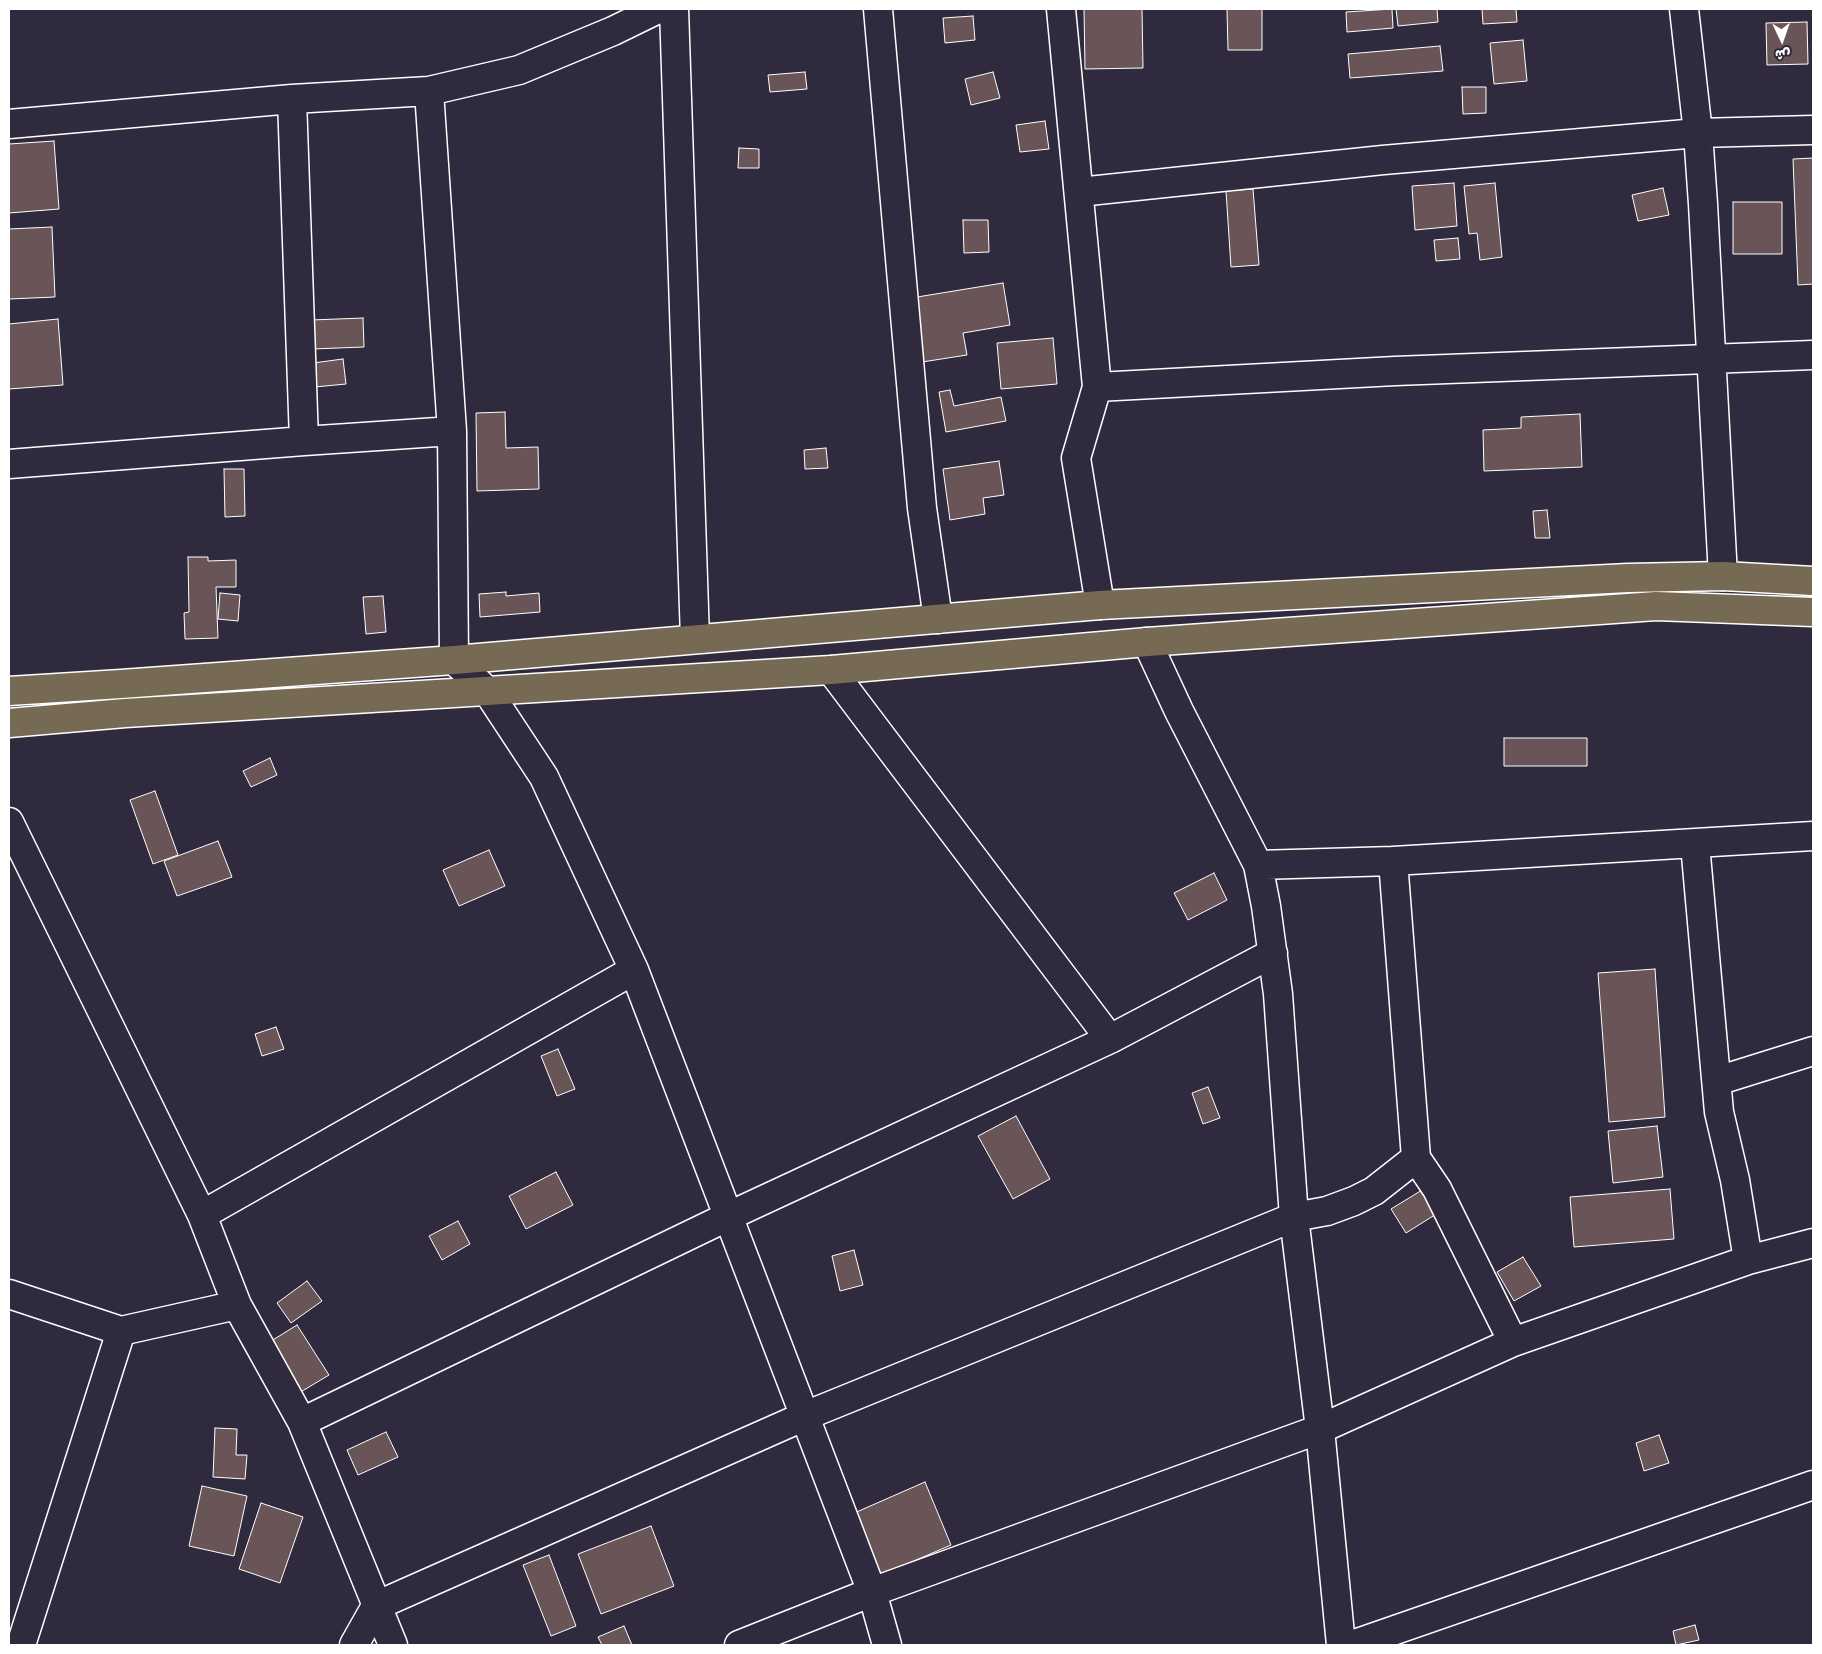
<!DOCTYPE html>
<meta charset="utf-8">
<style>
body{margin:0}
#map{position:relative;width:1822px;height:1654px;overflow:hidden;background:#2f2a3d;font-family:Mali,"Playpen Sans Arabic",sans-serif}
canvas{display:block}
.frame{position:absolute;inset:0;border:10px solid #fff;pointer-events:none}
.north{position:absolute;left:1757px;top:15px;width:50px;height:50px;-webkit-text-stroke:4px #2f2a3d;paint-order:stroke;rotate:177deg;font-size:14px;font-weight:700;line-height:20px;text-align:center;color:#fff}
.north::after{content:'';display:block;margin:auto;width:18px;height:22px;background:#fff;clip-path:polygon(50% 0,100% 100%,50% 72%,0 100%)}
</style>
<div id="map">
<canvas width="1822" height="1654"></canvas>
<div class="frame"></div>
<div class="north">ش</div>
</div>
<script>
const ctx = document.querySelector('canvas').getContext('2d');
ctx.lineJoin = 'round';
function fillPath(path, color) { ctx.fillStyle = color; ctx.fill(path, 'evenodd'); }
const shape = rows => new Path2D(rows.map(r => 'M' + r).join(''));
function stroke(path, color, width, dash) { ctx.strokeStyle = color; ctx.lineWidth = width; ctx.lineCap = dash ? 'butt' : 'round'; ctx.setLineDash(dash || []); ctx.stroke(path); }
const building = shape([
 [1084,9,1142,9,1143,68,1085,69,1084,9],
 [1227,9,1262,9,1262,50,1228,50,1227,9],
 [1392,9,1393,28,1347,32,1346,12,1392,9],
 [1396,9,1437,9,1438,22,1398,26,1396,9],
 [1482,9,1516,9,1517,22,1483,24,1482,9],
 [973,16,975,40,945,43,943,18,973,16],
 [1807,22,1808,64,1767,65,1766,23,1807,22],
 [1523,40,1527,81,1494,84,1490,43,1523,40],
 [1440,46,1443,71,1350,78,1348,54,1440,46],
 [805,72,807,89,770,92,768,75,805,72],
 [993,72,1000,98,971,105,965,79,993,72],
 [1462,87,1486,87,1486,113,1463,114,1462,87],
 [1045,121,1049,149,1020,152,1016,125,1045,121],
 [54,141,59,209,9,213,9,144,54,141],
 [739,148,759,149,759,168,738,168,739,148],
 [1813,158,1813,284,1798,285,1793,159,1813,158],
 [1454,183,1457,226,1415,230,1412,186,1454,183],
 [1495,183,1502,257,1480,260,1477,233,1469,234,1464,186,1495,183],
 [1663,188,1669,215,1638,221,1632,195,1663,188],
 [1253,189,1259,265,1231,267,1226,191,1253,189],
 [1733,202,1782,202,1782,254,1733,254,1733,202],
 [963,220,988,220,989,252,964,253,963,220],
 [52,227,55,297,9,299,9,229,52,227],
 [1458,238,1460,259,1436,261,1434,240,1458,238],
 [1003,283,1010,325,963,333,967,355,922,362,911,298,1003,283],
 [363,318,364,347,312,349,311,320,363,318],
 [58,319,63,385,9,389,9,324,58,319],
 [1053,338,1057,384,1001,389,997,343,1053,338],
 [343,359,346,384,315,387,313,363,343,359],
 [950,390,954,406,1001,397,1006,421,946,432,939,392,950,390],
 [505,412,506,448,538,447,539,489,477,491,476,413,505,412],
 [1580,414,1582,467,1484,471,1483,430,1521,428,1521,417,1580,414],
 [826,448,828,468,805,469,804,450,826,448],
 [999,461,1004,495,983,498,985,514,950,520,943,469,999,461],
 [224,469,244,469,245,516,225,517,224,469],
 [1547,510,1550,538,1535,538,1533,511,1547,510],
 [188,557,208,557,208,561,236,560,236,587,216,587,218,638,185,639,184,613,189,612,188,557],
 [506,592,506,596,539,593,540,612,480,617,479,594,506,592],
 [220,593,240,595,238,621,218,619,220,593],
 [383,596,386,632,366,634,363,597,383,596],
 [1504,738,1587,738,1587,766,1504,766,1504,738],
 [270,758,277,775,251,787,243,771,270,758],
 [155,791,178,855,153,864,130,800,155,791],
 [218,841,232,877,177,896,164,861,218,841],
 [489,850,505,886,459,906,443,870,489,850],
 [1214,873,1227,900,1188,920,1174,893,1214,873],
 [1655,969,1665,1117,1609,1122,1598,973,1655,969],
 [276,1027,284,1049,262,1056,255,1034,276,1027],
 [558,1049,575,1089,557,1096,541,1056,558,1049],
 [1208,1087,1220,1118,1203,1124,1192,1093,1208,1087],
 [1016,1116,1050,1179,1013,1199,978,1136,1016,1116],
 [1657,1126,1663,1177,1613,1183,1608,1131,1657,1126],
 [556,1172,573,1205,526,1229,509,1196,556,1172],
 [1427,1187,1441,1211,1406,1233,1391,1209,1427,1187],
 [1670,1189,1674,1239,1574,1247,1570,1197,1670,1189],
 [458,1221,470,1244,442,1260,429,1236,458,1221],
 [854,1250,863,1285,840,1291,832,1256,854,1250],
 [1523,1257,1541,1286,1514,1301,1497,1272,1523,1257],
 [307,1281,322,1301,291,1323,277,1303,307,1281],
 [297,1325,329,1375,299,1393,268,1343,297,1325],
 [215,1428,237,1429,236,1455,247,1455,245,1479,213,1477,215,1428],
 [386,1432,398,1457,358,1475,347,1450,386,1432],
 [1659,1435,1669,1463,1644,1471,1636,1443,1659,1435],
 [925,1482,951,1545,879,1576,852,1514,925,1482],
 [202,1486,247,1496,234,1556,189,1546,202,1486],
 [261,1503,303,1517,280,1583,239,1569,261,1503],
 [651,1526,674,1586,601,1614,578,1554,651,1526],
 [549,1555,576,1626,551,1636,523,1565,549,1555],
 [1695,1625,1699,1640,1676,1645,1673,1631,1695,1625],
 [624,1626,632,1645,602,1645,598,1637,624,1626]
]);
const minor = shape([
 [674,9,695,639],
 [878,9,922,508,938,619],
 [1061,9,1097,387,1076,458,1100,605],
 [1684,9,1698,133,1703,204,1723,576],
 [429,91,452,431,454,660,488,692,544,777,634,970,872,1592,887,1645],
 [292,99,304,441],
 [9,124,292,99,429,91,519,70,613,31,658,9],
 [1079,192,1383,160,1698,133,1813,130],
 [1097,387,1395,371,1813,355],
 [9,464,304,441,452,431],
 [1147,642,1179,711,1258,865,1266,906,1278,994,1294,1217,1320,1429,1341,1645],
 [831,670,1110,1039],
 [9,822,202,1215,237,1305,302,1422,393,1645],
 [1695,844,1719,1112,1735,1180,1748,1260],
 [1393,861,1416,1158,1437,1189,1513,1342],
 [1258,865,1393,861,1813,836],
 [1717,1081,1813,1051],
 [202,1215,634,970],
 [9,1294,121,1331,237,1305],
 [302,1422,729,1216,1110,1039,1273,953],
 [21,1645,121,1331],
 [354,1645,376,1606,805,1416,1294,1217,1327,1211,1354,1201,1374,1191,1416,1158],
 [739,1645,872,1592,1320,1429,1513,1342,1748,1260,1813,1243],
 [1352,1645,1813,1485]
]);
const major = shape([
 [9,691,121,684,454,660,1100,605,1628,578,1723,576,1813,581],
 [9,723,125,713,831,670,1147,642,1656,606,1813,612]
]);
fillPath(building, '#695557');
stroke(building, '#fff', 1);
stroke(minor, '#fff', 31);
stroke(major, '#fff', 31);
stroke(minor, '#2f2a3d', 28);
stroke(major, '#776a54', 28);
</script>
